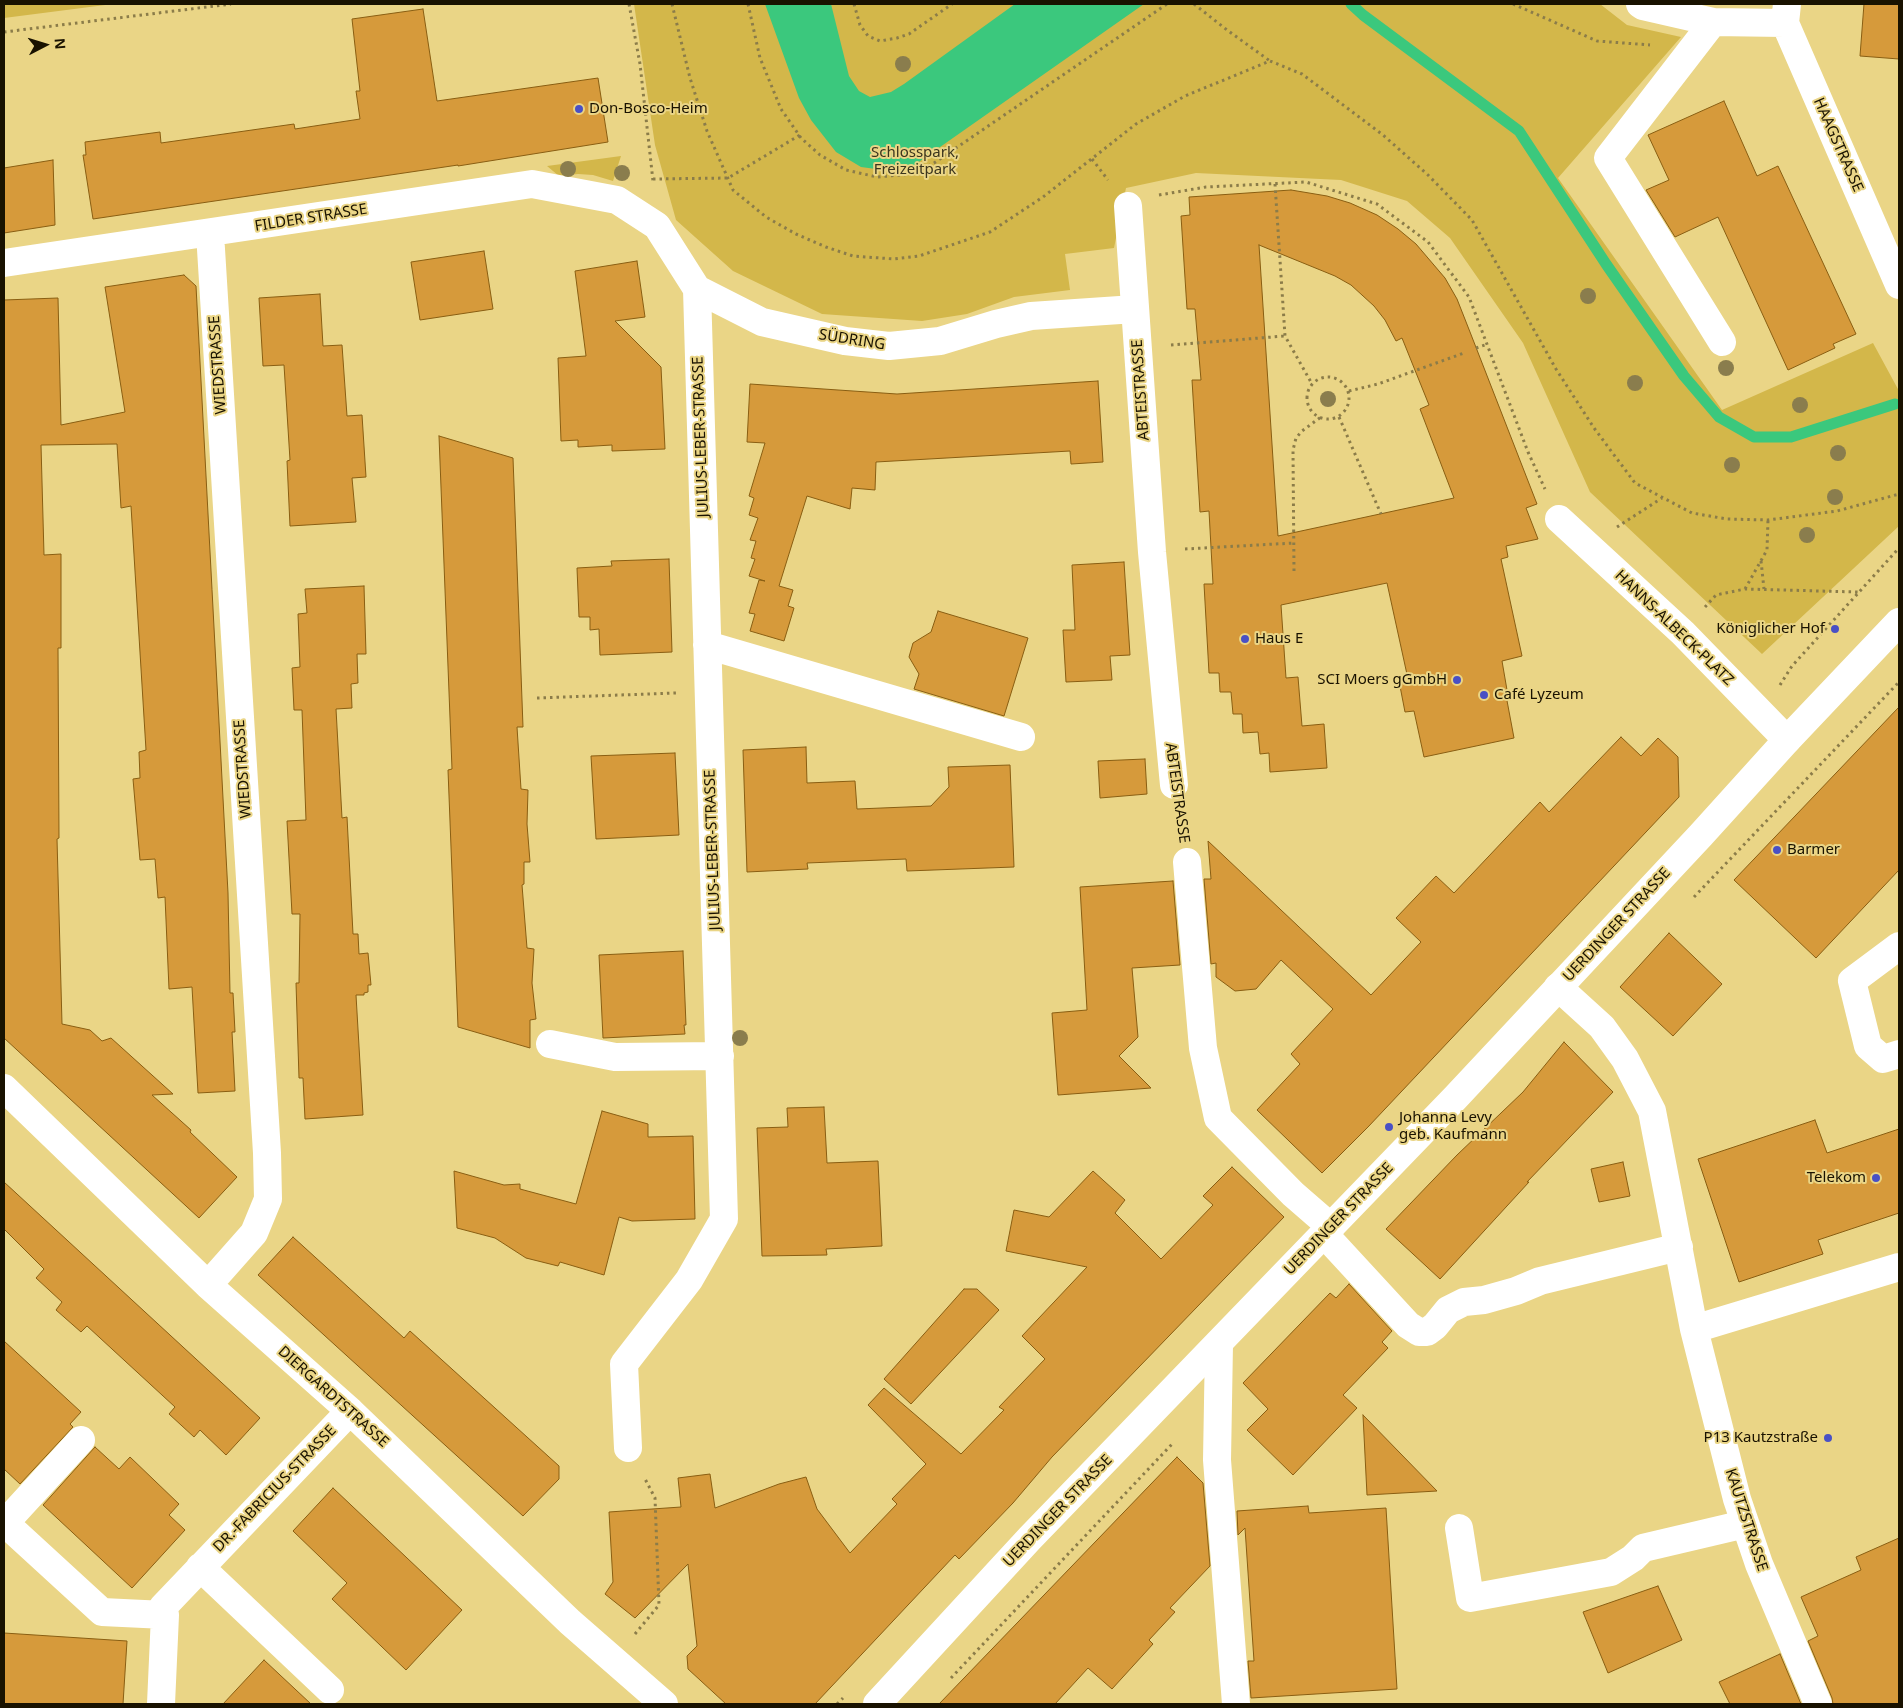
<!DOCTYPE html>
<meta charset="utf-8">
<style>
body{margin:0}
#map{position:relative;width:1903px;height:1708px;overflow:hidden;background:#ead586;font-family:"Noto Sans",sans-serif}
canvas{display:block}
.frame{position:absolute;inset:0;border:5px solid #191200;pointer-events:none}
.north{position:absolute;left:20px;top:20px;width:50px;height:50px;-webkit-text-stroke:4px #ead586;paint-order:stroke;rotate:85deg;font-size:14px;font-weight:700;line-height:20px;text-align:center;color:#191200}
.north::after{content:'';display:block;margin:auto;width:18px;height:22px;background:#191200;clip-path:polygon(50% 0,100% 100%,50% 72%,0 100%)}
</style>
<div id="map">
<canvas width="1903" height="1708"></canvas>
<div class="frame"></div>
<div class="north">N</div>
</div>
<script>
const ctx = document.querySelector('canvas').getContext('2d');
ctx.lineJoin = 'round';
function fillPath(path, color) { ctx.fillStyle = color; ctx.fill(path, 'evenodd'); }
const shape = rows => new Path2D(rows.map(r => 'M' + r).join(''));
function stroke(path, color, width, dash) { ctx.strokeStyle = color; ctx.lineWidth = width; ctx.lineCap = dash ? 'butt' : 'round'; ctx.setLineDash(dash || []); ctx.stroke(path); }
function label(font, color, halo, rows, align = 'center') {
  ctx.font = font + ' "Noto Sans",sans-serif'; ctx.lineWidth = 4; ctx.setLineDash([]); ctx.textBaseline = 'middle'; ctx.strokeStyle = halo; ctx.fillStyle = color; for (const [text, x, y, turn = 0] of rows) {
    ctx.save(); ctx.translate(x, y); ctx.rotate((+turn || 0) * Math.PI / 180); ctx.textAlign = isNaN(turn) ? turn : align; if (halo) ctx.strokeText(text, 0, 0); ctx.fillText(text, 0, 0); ctx.restore();
  }
}
const green = shape([
 [4,4,113,4,4,18],
 [634,4,1600,4,1627,25,1681,37,1558,178,1722,410,1873,343,1899,391,1899,526,1762,654,1590,492,1523,343,1450,238,1407,201,1341,180,1196,173,1126,188,1114,248,1065,254,1070,290,1014,297,967,314,922,321,822,314,733,271,676,220,655,145],
 [621,156,613,181,593,175,578,174,559,176,547,166]
]);
const water = shape([
 [765,4,831,4,849,76,859,91,870,97,891,92,904,84,1015,4,1144,4,913,166,891,171,861,167,836,152,811,120,799,98]
]);
const stream = shape([
 [1351,4,1363,15,1519,131,1606,264,1684,376,1719,417,1754,437,1791,437,1895,404]
]);
const building = shape([
 [1864,4,1899,4,1899,59,1860,56,1864,4],
 [423,9,437,101,598,78,608,142,458,166,458,165,93,219,83,155,86,155,85,142,160,132,161,143,294,124,295,129,360,119,356,91,360,91,352,19,423,9],
 [1724,101,1757,176,1778,166,1856,334,1833,344,1835,348,1788,370,1718,217,1675,237,1646,190,1669,180,1648,135,1724,101],
 [53,160,55,225,4,233,4,168,53,160],
 [1291,190,1327,196,1350,203,1377,215,1398,229,1416,244,1445,278,1457,299,1470,332,1537,504,1526,508,1538,539,1506,546,1508,557,1501,559,1522,656,1502,661,1507,690,1505,690,1514,738,1424,757,1414,711,1405,712,1399,681,1408,679,1387,583,1281,605,1286,678,1298,677,1302,726,1324,724,1327,768,1270,772,1269,753,1260,754,1258,732,1243,733,1242,714,1233,714,1231,692,1220,692,1219,673,1209,673,1204,584,1213,584,1209,511,1200,512,1192,380,1201,380,1195,309,1187,309,1181,216,1190,215,1189,197,1291,190],
 [1259,245,1335,276,1351,285,1374,306,1385,320,1396,341,1402,338,1429,405,1420,409,1454,498,1278,536,1259,245],
 [484,251,493,309,420,320,411,262,484,251],
 [637,261,645,317,615,321,661,367,665,449,612,451,612,445,578,447,578,440,561,441,558,358,586,356,575,271,637,261],
 [184,275,196,286,228,893,230,993,233,993,235,1032,232,1032,235,1091,198,1093,192,987,169,989,165,897,158,898,155,859,140,860,133,779,140,778,139,752,146,750,131,506,121,508,117,444,41,445,44,555,61,554,61,648,58,648,59,838,57,839,62,1024,90,1030,102,1041,111,1038,173,1094,152,1095,191,1130,190,1132,237,1177,199,1218,4,1038,4,300,58,298,61,425,125,412,105,287,184,275],
 [320,294,323,346,342,345,347,416,362,415,366,477,352,478,356,522,290,526,287,461,290,460,284,365,263,366,259,298,320,294],
 [1098,381,1103,462,1071,464,1070,451,876,462,875,490,852,488,850,509,807,496,779,586,793,590,788,606,794,608,784,641,750,631,755,614,749,613,759,580,765,581,749,576,755,559,751,558,756,541,750,540,758,518,749,515,754,498,749,496,765,443,747,442,750,384,897,394,1098,381],
 [439,436,513,458,523,727,517,727,521,789,528,790,527,824,530,862,524,862,524,884,522,885,527,948,534,949,532,983,536,1019,530,1020,530,1048,458,1027,448,770,452,769,439,436],
 [669,559,672,652,600,655,599,629,590,630,590,617,579,617,577,568,612,566,611,561,669,559],
 [1124,562,1130,655,1110,656,1112,680,1066,682,1063,630,1075,630,1072,565,1124,562],
 [364,586,366,654,357,654,358,683,351,684,352,708,336,709,342,818,347,817,353,934,358,934,359,954,368,953,371,985,368,985,368,992,364,993,364,995,356,995,363,1115,305,1119,303,1078,299,1078,296,983,299,983,300,914,292,914,287,821,306,820,302,710,294,710,292,668,300,667,298,614,307,613,305,589,364,586],
 [938,611,1028,638,1004,716,914,689,919,674,909,657,913,643,931,632,938,611],
 [1899,707,1899,870,1816,958,1734,880,1899,707],
 [1621,737,1641,756,1658,738,1678,757,1679,797,1368,1127,1322,1173,1257,1110,1300,1064,1291,1054,1333,1009,1281,960,1256,989,1235,991,1216,977,1216,963,1211,964,1204,879,1211,879,1208,841,1371,995,1421,942,1396,918,1436,876,1454,893,1540,802,1549,812,1621,737],
 [806,747,807,783,855,781,857,809,931,806,949,787,948,767,1010,765,1014,867,907,871,906,859,807,863,808,869,747,872,743,750,806,747],
 [675,753,679,835,596,839,591,756,675,753],
 [1145,759,1147,794,1100,798,1098,761,1145,759],
 [1173,881,1180,965,1132,968,1138,1037,1119,1056,1151,1088,1058,1095,1052,1013,1087,1010,1080,887,1173,881],
 [1669,933,1722,984,1673,1036,1620,987,1669,933],
 [683,951,686,1025,684,1025,685,1034,603,1038,599,955,683,951],
 [1564,1042,1613,1092,1527,1182,1529,1182,1440,1279,1386,1229,1457,1155,1523,1092,1564,1042],
 [824,1107,827,1163,878,1161,882,1246,826,1249,827,1255,762,1256,757,1128,788,1127,787,1108,824,1107],
 [602,1111,648,1124,648,1137,693,1136,695,1219,632,1221,619,1217,604,1275,560,1262,558,1266,526,1258,495,1238,457,1228,454,1171,504,1185,520,1184,520,1189,576,1204,602,1111],
 [1815,1120,1827,1153,1899,1129,1899,1213,1818,1240,1823,1254,1739,1282,1698,1159,1815,1120],
 [1623,1162,1630,1196,1599,1202,1591,1169,1623,1162],
 [1232,1167,1284,1217,1052,1457,1013,1503,959,1559,955,1555,815,1704,726,1704,688,1669,687,1656,697,1646,688,1564,635,1618,605,1594,613,1582,609,1512,681,1507,678,1478,710,1474,715,1508,779,1484,806,1477,817,1509,850,1553,897,1504,892,1499,926,1464,868,1405,884,1388,961,1454,1004,1410,999,1407,1045,1359,1022,1336,1087,1267,1006,1251,1014,1210,1049,1217,1093,1171,1125,1200,1115,1213,1161,1259,1213,1205,1203,1196,1232,1167],
 [4,1182,260,1418,226,1455,200,1430,194,1437,169,1414,175,1407,87,1326,81,1332,56,1310,62,1302,36,1278,44,1269,4,1229,4,1182],
 [293,1237,404,1338,410,1331,559,1466,559,1479,523,1516,258,1275,293,1237],
 [1349,1284,1392,1331,1382,1342,1388,1348,1343,1395,1357,1408,1293,1475,1247,1430,1268,1409,1243,1383,1330,1293,1336,1298,1349,1284],
 [964,1289,977,1289,999,1310,911,1404,884,1379,964,1289],
 [4,1341,81,1412,70,1424,73,1427,20,1484,4,1469,4,1341],
 [1363,1415,1437,1491,1367,1495,1363,1415],
 [95,1447,119,1469,130,1457,179,1504,169,1515,185,1530,132,1588,43,1505,95,1447],
 [1177,1457,1203,1483,1210,1566,1170,1608,1175,1612,1149,1640,1153,1644,1112,1689,1088,1668,1055,1704,939,1704,1177,1457],
 [333,1488,462,1610,406,1670,332,1599,347,1583,293,1531,333,1488],
 [1308,1506,1309,1513,1386,1508,1397,1689,1251,1698,1248,1661,1254,1661,1245,1528,1238,1535,1237,1511,1308,1506],
 [1899,1538,1899,1704,1833,1704,1832,1698,1808,1641,1818,1636,1801,1597,1861,1570,1856,1557,1899,1538],
 [1658,1586,1682,1640,1608,1673,1583,1612,1658,1586],
 [4,1633,127,1641,123,1704,4,1704,4,1633],
 [1780,1654,1801,1704,1730,1704,1719,1682,1780,1654],
 [264,1660,311,1704,223,1704,264,1660]
]);
const path = shape([
 [629,4,640,64,653,181],
 [672,4,690,78,707,131,733,190,766,217,796,234,826,247,853,256,894,259,919,256,990,232,1043,197,1136,124,1185,96,1270,61,1302,74,1383,135,1428,175,1472,220,1556,369,1594,428,1635,483,1692,513,1727,519,1768,520,1837,511,1899,494],
 [748,4,760,58,781,109,801,138,820,155,846,170,877,177,912,174,934,163,1167,4],
 [854,4,860,25,868,36,880,41,897,38,909,34,952,4],
 [1194,4,1227,30,1270,61],
 [1513,4,1597,41,1650,45],
 [4,32,231,4],
 [1092,159,1108,180],
 [653,179,728,178,800,135],
 [1275,184,1285,336,1312,384],
 [1159,195,1206,187,1306,182,1377,204,1428,242,1469,297,1528,452,1545,489],
 [1171,345,1285,336],
 [1476,348,1488,344],
 '1307 398a21 21 0 1 1 42 0a21 21 0 1 1-42 0Z',
 [1349,391,1378,384,1464,353],
 [1339,417,1381,514],
 [1617,527,1662,498],
 [1185,549,1294,543],
 [1761,561,1764,589],
 [1294,571,1293,450,1296,438,1302,431,1321,417],
 [1745,589,1767,550,1768,520],
 [1705,607,1716,595,1745,589,1858,592],
 [1780,685,1792,666,1899,548],
 [537,698,676,693],
 [1694,897,1899,682],
 [635,1634,659,1605,655,1498,644,1477],
 [951,1678,1173,1443],
 [837,1704,843,1698]
]);
const minor = shape([
 [1640,4,1643,6,1713,22,1785,23],
 [1787,4,1785,23,1899,285],
 [1713,22,1608,158,1722,342],
 [1128,206,1152,552,1174,785],
 [4,263,532,184,617,200,657,226,697,289,762,322,845,341,889,346,940,341,996,324,1031,316,1135,309],
 [1559,519,1683,633,1787,740],
 [707,645,1021,737],
 [1187,862,1203,1048,1218,1118,1293,1194,1331,1227],
 [1899,946,1852,981,1868,1046,1883,1059,1899,1054],
 [1558,987,1602,1027,1625,1059,1652,1111,1694,1329,1737,1499,1759,1564,1818,1704],
 [550,1044,615,1057,720,1056],
 [4,1088,208,1285,350,1411,570,1622,664,1704],
 [1325,1235,1408,1325,1419,1332,1427,1332,1435,1326,1448,1310,1464,1302,1484,1300,1516,1291,1540,1281,1679,1247],
 [208,1285,254,1233,268,1199,267,1153,210,233],
 [1694,1329,1899,1267],
 [1219,1344,1217,1460,1236,1704],
 [628,1448,624,1364,689,1280,724,1219,697,289],
 [5,1523,102,1612,165,1615],
 [4,1524,81,1440],
 [1459,1528,1470,1598,1611,1572,1633,1558,1643,1548,1745,1524],
 [200,1567,330,1690],
 [161,1704,165,1615,163,1607,350,1411]
]);
const major = shape([
 [877,1704,1030,1538,1455,1098,1701,835,1787,740,1899,622]
]);
const trees = [
 [903,64],
 [568,169],
 [622,173],
 [1588,296],
 [1726,368],
 [1635,383],
 [1328,399],
 [1800,405],
 [1838,453],
 [1732,465],
 [1835,497],
 [1807,535],
 [740,1038]
];
const markers = [
 [579,109,5,"#4950c5"],
 [1835,629,5,"#4950c5"],
 [1245,639,5,"#4950c5"],
 [1457,680,5,"#4950c5"],
 [1484,695,5,"#4950c5"],
 [1777,850,5,"#4950c5"],
 [1389,1127,5,"#4950c5"],
 [1876,1178,5,"#4950c5"],
 [1828,1438,5,"#4950c5"]
];
const poiNames = [
 ["Don-Bosco-Heim",589,109],
 ["Königlicher Hof",1825,629,"right"],
 ["Haus E",1255,639],
 ["SCI Moers gGmbH",1447,680,"right"],
 ["Café Lyzeum",1494,695],
 ["Barmer",1787,850],
 ["Johanna Levy",1399,1118],
 ["geb. Kaufmann",1399,1135],
 ["Telekom",1866,1178,"right"],
 ["P13 Kautzstraße",1818,1438,"right"]
];
const streetNames = [
 ["HAAGSTRASSE",1838,145,66],
 ["FILDER STRASSE",311,218,-9],
 ["SÜDRING",852,340,9],
 ["WIEDSTRASSE",218,365,-94],
 ["ABTEISTRASSE",1141,390,-94],
 ["JULIUS-LEBER-STRASSE",701,437,-92],
 ["HANNS-ALBECK-PLATZ",1674,628,44],
 ["WIEDSTRASSE",243,769,-94],
 ["ABTEISTRASSE",1177,793,82],
 ["JULIUS-LEBER-STRASSE",713,850,-92],
 ["UERDINGER STRASSE",1617,925,-47],
 ["UERDINGER STRASSE",1339,1219,-46],
 ["DIERGARDTSTRASSE",333,1397,42],
 ["DR.-FABRICIUS-STRASSE",275,1489,-46],
 ["UERDINGER STRASSE",1058,1511,-46],
 ["KAUTZSTRASSE",1746,1520,72]
];
const parkNames = [
 ["Schlosspark,",915,153],
 ["Freizeitpark",915,170]
];
fillPath(green, '#d3b74a');
fillPath(water, '#3bc87d');
stroke(stream, '#3bc87d', 11);
fillPath(building, '#d69a3b');
stroke(building, '#895e12', 1);
stroke(path, '#8b7c49', 3, [2.5, 4]);
stroke(minor, '#fff', 28);
stroke(major, '#fff', 28);
ctx.fillStyle = '#8a7d4d';
for (const [x, y] of trees) { ctx.beginPath(); ctx.arc(x, y, 8, 0, 2 * Math.PI); ctx.fill(); }
for (const [x, y, r, color] of markers) { const dot = new Path2D(); dot.arc(x, y, r, 0, 2 * Math.PI); ctx.fillStyle = color; ctx.fill(dot); stroke(dot, '#ead586', 2); }
label('15px', '#191200', '#ead586', poiNames, 'left');
label('15px', '#191200', '#ead586', streetNames);
label('15px', '#3b351e', '#ead586', parkNames);
</script>
